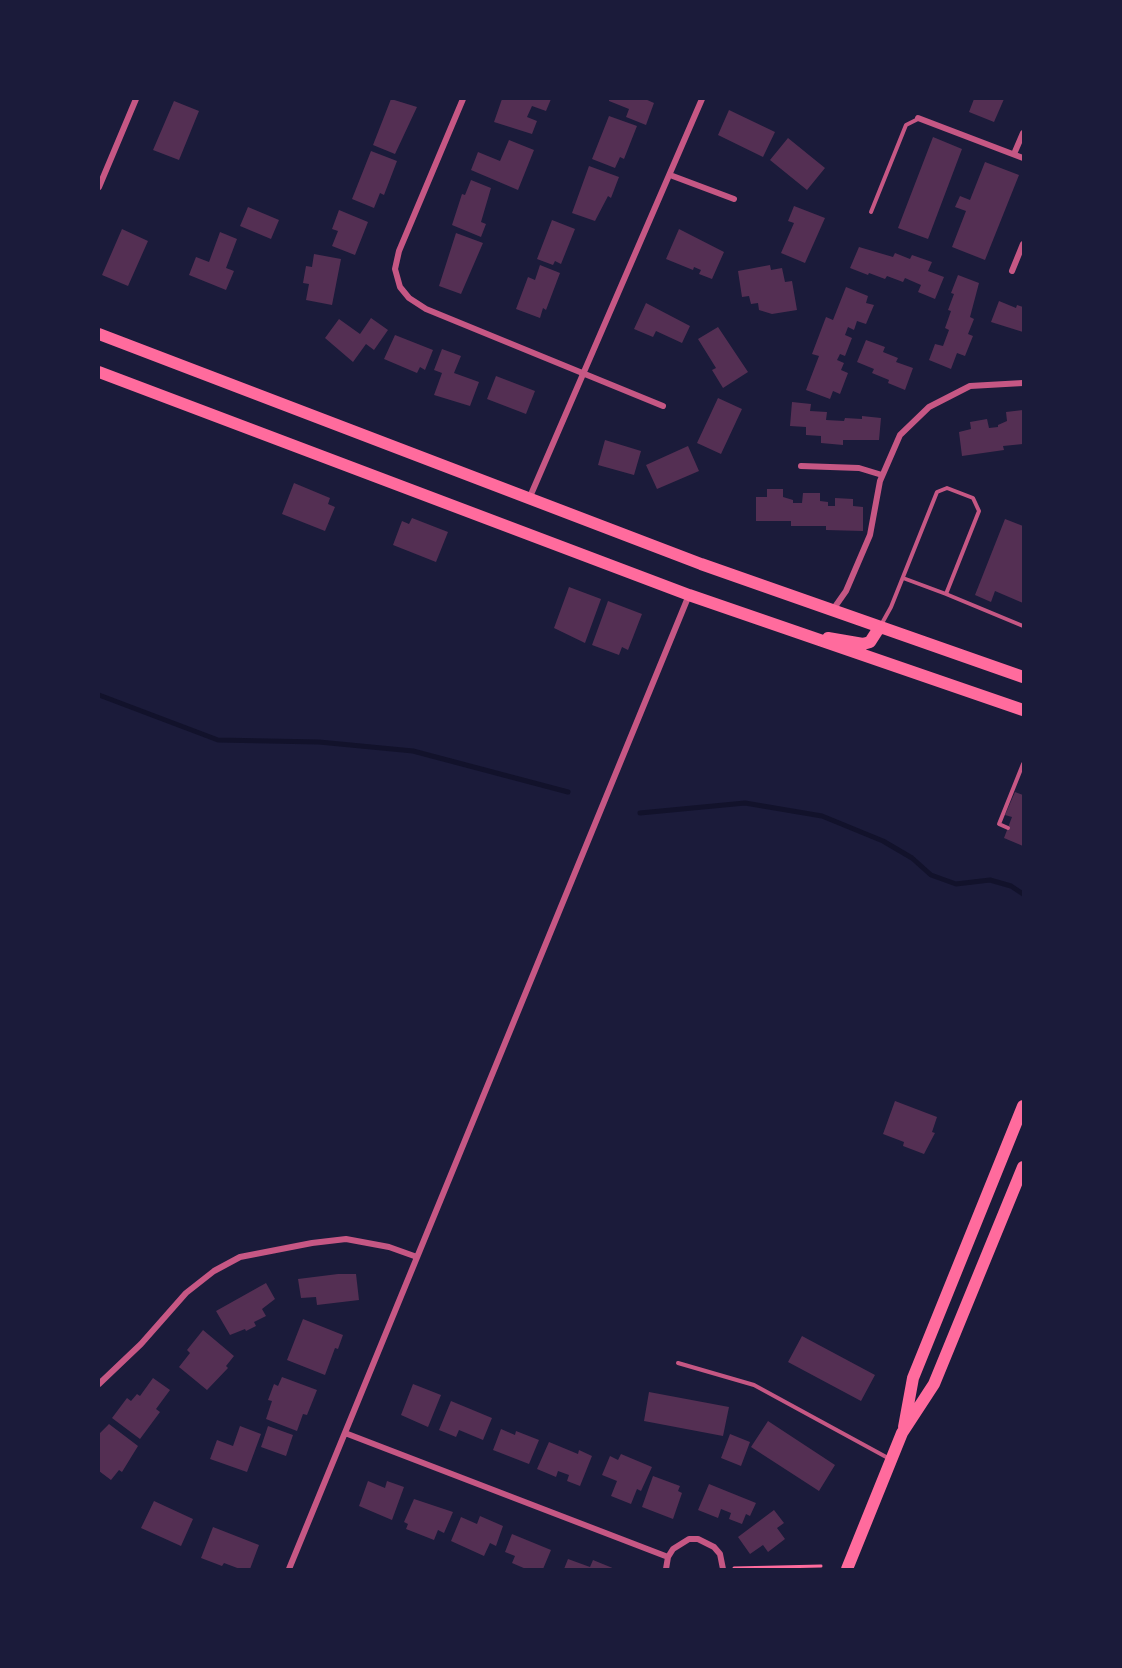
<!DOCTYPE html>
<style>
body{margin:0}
#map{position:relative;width:1122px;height:1668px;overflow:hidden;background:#1b1b3a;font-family:"PT Sans",sans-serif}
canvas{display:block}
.frame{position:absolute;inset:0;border:100px solid #1b1b3a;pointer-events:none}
</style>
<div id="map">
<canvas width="1122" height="1668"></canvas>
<div class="frame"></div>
</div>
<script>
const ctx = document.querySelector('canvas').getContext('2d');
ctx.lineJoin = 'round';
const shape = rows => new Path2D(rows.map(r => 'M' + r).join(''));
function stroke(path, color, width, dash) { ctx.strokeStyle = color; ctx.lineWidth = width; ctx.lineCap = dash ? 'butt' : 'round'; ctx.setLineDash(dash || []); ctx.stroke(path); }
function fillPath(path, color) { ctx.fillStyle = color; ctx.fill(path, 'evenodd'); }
const stream = shape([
 [99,695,218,740,319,742,413,751,568,792],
 [640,813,745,803,822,816,883,841,912,858,931,875,956,884,990,880,1011,886,1023,894]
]);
const building = shape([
 [391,99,417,107,395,154,373,145],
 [502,99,551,99,546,111,532,106,527,117,537,121,532,134,494,122],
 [609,99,645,99,654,103,646,125,626,117,629,109,609,101],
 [974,99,1004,99,994,122,969,112],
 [174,101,199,111,179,160,153,150],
 [729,110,775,132,763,157,718,135],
 [609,116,637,126,624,159,620,157,615,168,592,159],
 [933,137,962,149,928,239,898,228],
 [788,138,825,168,807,190,770,160],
 [509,140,534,150,518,190,471,170,478,152,500,161],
 [371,151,397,161,384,195,380,193,374,208,352,199],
 [985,162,1019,175,985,260,952,247,966,211,955,207,960,196,970,200],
 [589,166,619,177,611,198,608,196,595,221,572,213],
 [471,180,491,188,481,222,486,224,481,237,452,225,462,194,465,195],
 [794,206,825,218,805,263,781,253,794,223,788,221],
 [248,207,279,220,271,239,240,226],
 [339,210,368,222,355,255,332,246,338,231,332,229],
 [552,220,575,229,561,264,555,261,553,265,537,259],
 [122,229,148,241,128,286,102,275],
 [679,229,724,252,712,279,699,274,701,270,694,267,693,270,666,259],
 [220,232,237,239,226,268,234,271,226,290,189,275,196,257,209,262],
 [456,233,483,243,461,294,439,286],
 [859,247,893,257,895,253,910,259,912,255,932,262,928,271,944,277,935,299,918,292,921,285,905,278,903,282,887,276,885,279,869,273,868,275,850,268],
 [314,254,341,259,332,305,306,300,309,284,303,283,306,266,312,267],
 [540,265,560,273,546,310,543,308,540,318,516,309,528,277,535,280],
 [770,265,771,270,782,268,785,282,792,281,797,310,772,314,759,310,758,303,751,304,749,296,742,297,738,271],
 [958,275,979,283,970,317,974,319,968,334,973,336,965,356,957,353,951,369,929,360,935,344,943,346,949,330,945,328,951,311,948,310,954,294,951,293],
 [846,287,868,296,866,303,874,305,866,324,857,321,854,330,848,327,845,335,852,338,845,356,840,354,837,360,844,363,841,370,848,373,840,394,833,391,830,399,806,390,819,356,812,354,826,317,833,320],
 [999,301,1016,308,1017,305,1023,307,1023,332,991,322],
 [646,303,690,326,682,343,656,331,653,337,634,329],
 [371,318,388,330,374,350,366,344,353,362,325,338,339,319,360,334],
 [718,327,748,372,723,388,712,370,716,368,698,339],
 [395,335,433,350,425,370,420,367,417,373,384,359],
 [866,340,885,347,883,352,898,358,896,362,913,368,905,390,888,383,889,380,872,373,874,369,857,362],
 [442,349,461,356,454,373,479,382,470,406,434,395,442,373,434,370],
 [496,376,535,391,526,414,487,399],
 [718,398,742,409,721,454,697,443],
 [792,402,811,404,810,411,827,412,826,420,844,421,845,418,862,419,862,416,881,418,879,440,843,440,843,445,821,443,821,436,806,435,806,427,790,426],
 [1023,410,1023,444,1003,446,1004,450,962,456,959,432,971,429,970,422,987,419,989,428,998,427,998,425,1007,421,1006,412],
 [605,440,641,451,634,475,598,465],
 [688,446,699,471,657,489,646,465],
 [294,483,330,498,328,504,335,507,325,531,282,514],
 [767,489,783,489,783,497,793,500,793,503,802,503,803,493,820,493,820,501,828,502,828,506,835,506,835,498,853,499,853,506,863,507,863,531,826,530,826,526,791,526,791,521,756,521,756,497,767,497],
 [412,518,448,532,436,562,393,545,402,521,409,524],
 [1005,519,1023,526,1023,603,995,591,991,602,975,595],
 [569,587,601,599,585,643,554,628],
 [608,601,642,614,628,650,622,647,619,655,592,645],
 [1015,792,1023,795,1023,846,1004,838,1012,817,1005,815],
 [895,1101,937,1117,932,1132,935,1133,924,1154,903,1146,904,1142,883,1134],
 [338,1274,356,1274,359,1300,317,1305,316,1297,301,1298,298,1279],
 [266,1283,275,1299,262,1309,266,1316,254,1322,256,1326,246,1331,245,1329,230,1335,216,1311],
 [303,1319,343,1335,338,1349,335,1348,325,1375,287,1360],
 [203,1330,234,1356,226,1366,228,1368,207,1390,179,1367,190,1353,187,1350],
 [802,1336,875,1375,861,1401,788,1362],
 [282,1377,317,1390,307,1415,303,1414,297,1431,266,1419,272,1401,268,1400,274,1384,278,1386],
 [153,1378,170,1390,156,1409,160,1412,140,1439,112,1418,127,1398,131,1401,137,1394,140,1396],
 [413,1384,441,1395,428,1427,401,1415],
 [649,1392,729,1407,723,1436,644,1421],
 [451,1401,492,1418,483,1440,459,1430,456,1437,439,1430],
 [768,1421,835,1465,819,1491,751,1447],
 [109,1424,138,1446,122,1472,119,1470,111,1480,99,1471,99,1434],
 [240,1426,261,1434,247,1472,210,1459,217,1440,233,1446],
 [268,1426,293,1435,286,1456,261,1447],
 [501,1429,515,1435,516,1431,539,1440,529,1464,493,1450],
 [730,1434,750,1442,741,1466,721,1458],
 [549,1442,578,1454,579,1450,592,1456,580,1486,567,1481,569,1475,558,1471,556,1477,537,1469],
 [621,1454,652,1467,641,1491,637,1489,631,1504,611,1496,617,1481,602,1475,610,1456,618,1460],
 [653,1476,680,1486,678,1491,682,1493,673,1519,642,1507],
 [368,1481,385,1488,387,1481,404,1487,392,1520,359,1506],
 [709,1484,756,1503,750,1516,746,1514,742,1524,729,1519,731,1513,721,1509,718,1518,698,1510],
 [414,1499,453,1512,444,1533,438,1530,434,1540,406,1529,408,1524,404,1522],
 [154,1501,193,1519,181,1546,141,1528],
 [774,1510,784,1523,777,1528,785,1539,768,1552,763,1545,750,1554,738,1537],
 [480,1516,503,1526,496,1546,490,1543,484,1556,451,1541,461,1517,477,1524],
 [213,1527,259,1545,250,1569,240,1569,224,1563,222,1566,201,1558],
 [512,1534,551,1550,543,1569,526,1569,512,1563,515,1556,505,1552],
 [568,1559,590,1567,593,1560,615,1569,564,1569]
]);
const path = shape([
 [734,1568,821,1566]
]);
const service = shape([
 [871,212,906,125,918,119],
 [903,578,946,594],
 [881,625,891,607,937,492,947,488,973,498,979,511,946,594,1023,626],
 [1008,828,999,824,1023,764],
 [678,1363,754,1385,888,1458]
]);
const minor = shape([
 [463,99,399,251,395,269,400,287,409,298,426,309,663,406],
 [918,118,1023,158],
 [1014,154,1023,133],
 [670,175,734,199],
 [99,187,136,99],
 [1012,271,1023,244],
 [801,466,859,468,882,475],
 [529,499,702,99],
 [832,611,846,591,870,535,880,481,900,435,929,407,970,386,1023,383],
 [99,1384,141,1344,186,1293,214,1271,240,1257,312,1243,346,1239,389,1247,417,1257],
 [345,1433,668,1557],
 [289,1569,689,595],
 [666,1569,668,1557,673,1549,689,1539,698,1539,714,1547,720,1554,723,1569]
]);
const secondary = shape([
 [904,1427,913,1378,1023,1106],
 [847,1569,902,1433,934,1384,1023,1167]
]);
const primary = shape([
 [99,334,701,564,1023,677],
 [99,372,689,595,1023,710],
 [828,638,863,644,870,642,879,628]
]);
stroke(stream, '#12122b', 5);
fillPath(building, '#542f53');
stroke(path, '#ff6b9d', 3);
stroke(service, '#c65784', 4);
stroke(minor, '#c65784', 6);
stroke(secondary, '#ff6b9d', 12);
stroke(primary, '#ff6b9d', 12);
</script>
